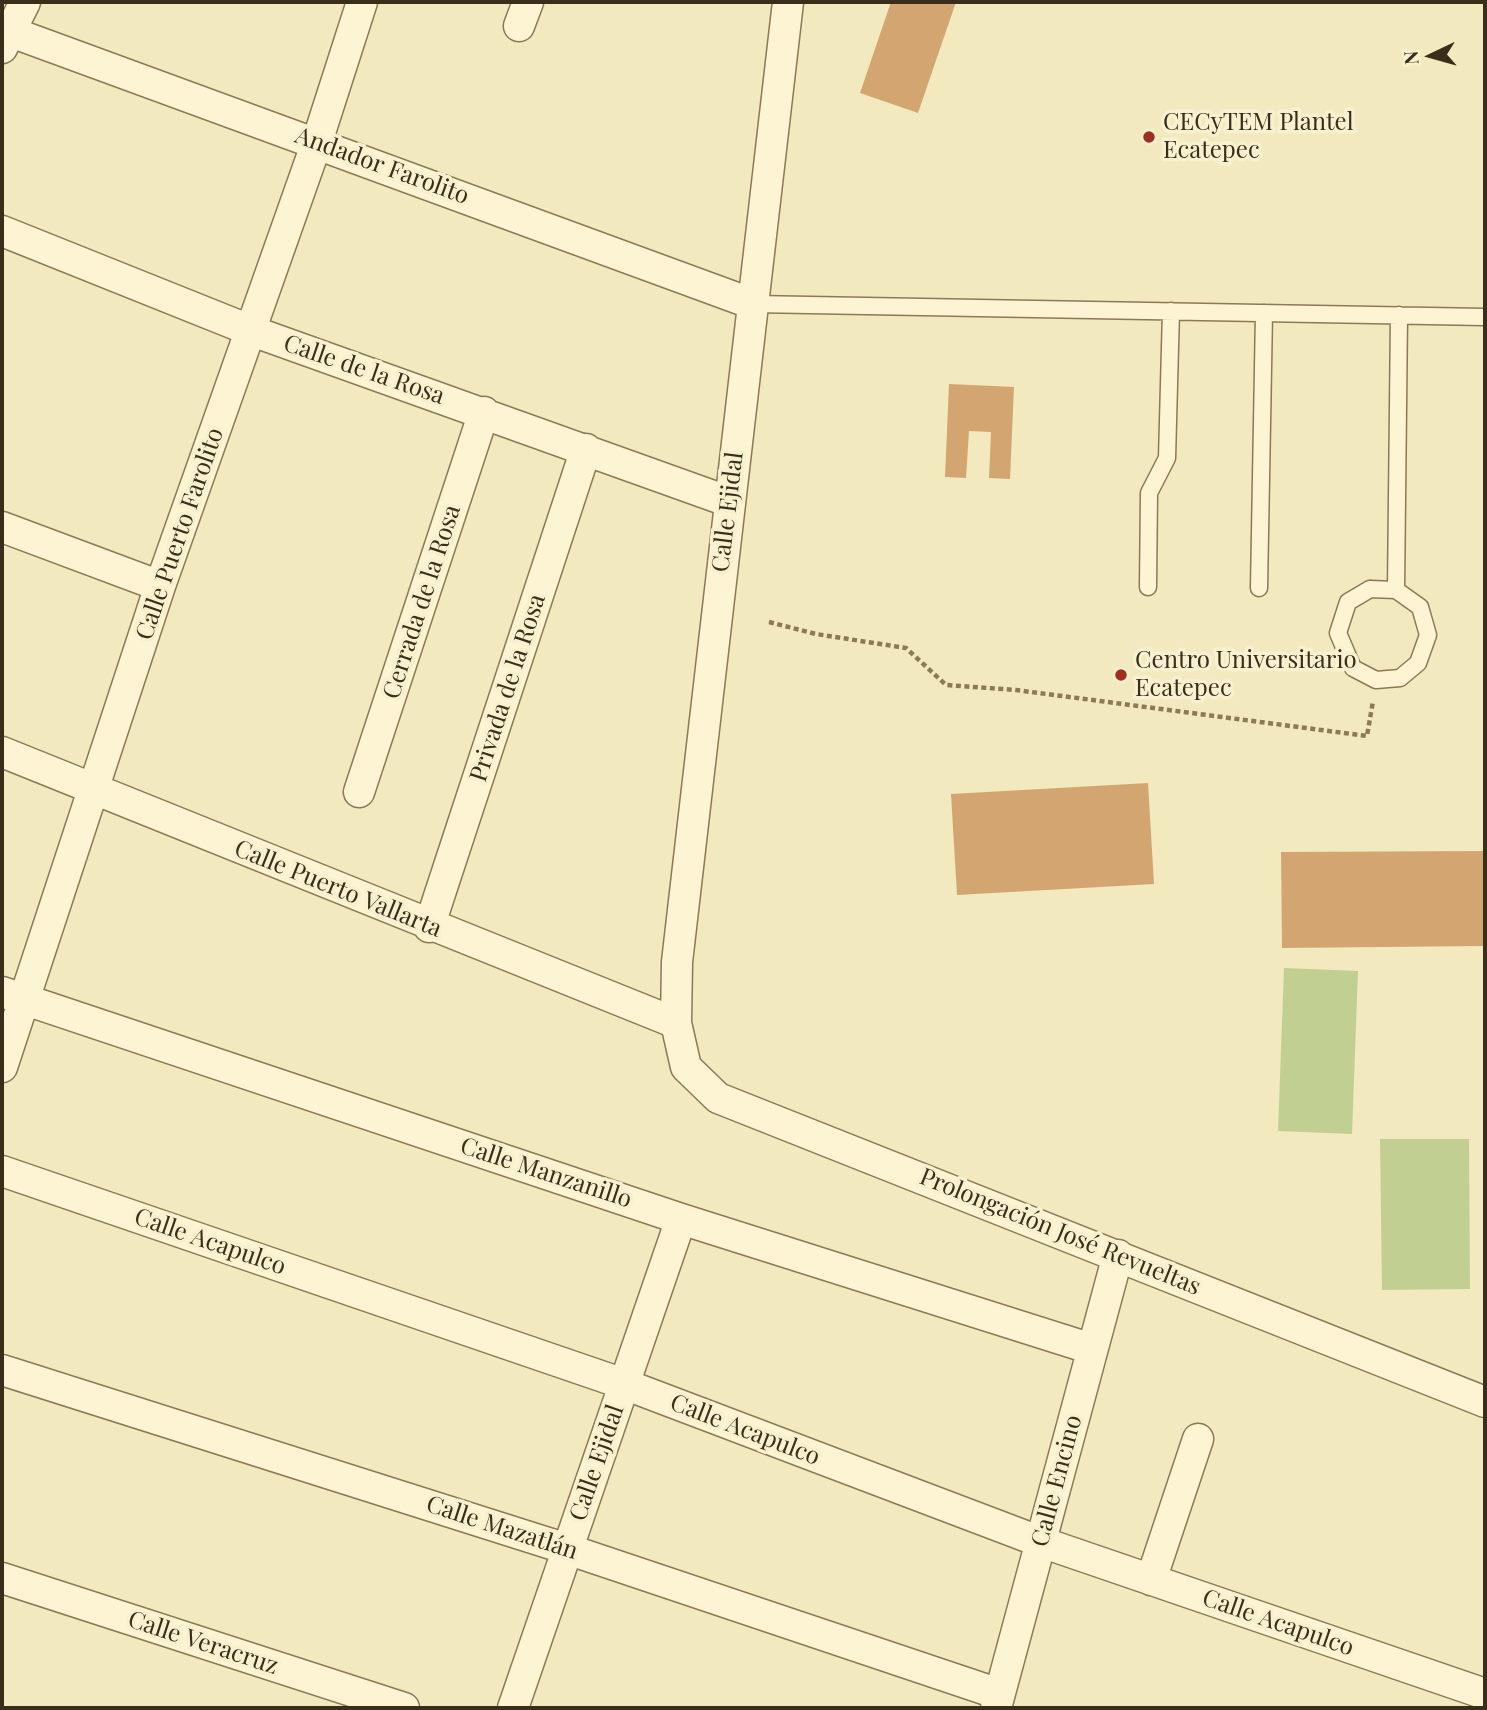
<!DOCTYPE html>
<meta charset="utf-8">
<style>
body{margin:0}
#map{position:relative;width:1487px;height:1710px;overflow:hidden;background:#f2e9be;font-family:"Playfair Display",serif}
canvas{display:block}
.frame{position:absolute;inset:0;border:4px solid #3a2e1b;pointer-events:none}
.north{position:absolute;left:1396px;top:21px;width:70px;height:70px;-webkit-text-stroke:5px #f8f1cf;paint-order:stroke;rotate:265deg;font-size:19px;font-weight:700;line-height:28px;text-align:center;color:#3a2e1b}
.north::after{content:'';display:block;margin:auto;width:24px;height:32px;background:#3a2e1b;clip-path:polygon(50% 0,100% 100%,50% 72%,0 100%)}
</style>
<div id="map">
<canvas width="1487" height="1710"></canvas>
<div class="frame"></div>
<div class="north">N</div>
</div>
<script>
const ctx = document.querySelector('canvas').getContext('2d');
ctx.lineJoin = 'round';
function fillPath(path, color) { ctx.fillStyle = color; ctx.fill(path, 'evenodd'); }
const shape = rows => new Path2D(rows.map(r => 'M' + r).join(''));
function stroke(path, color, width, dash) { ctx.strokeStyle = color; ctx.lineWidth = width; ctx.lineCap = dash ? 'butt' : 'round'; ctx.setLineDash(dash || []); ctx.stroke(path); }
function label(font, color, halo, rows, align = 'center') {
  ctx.font = font + ' "Playfair Display",serif'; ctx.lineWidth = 7; ctx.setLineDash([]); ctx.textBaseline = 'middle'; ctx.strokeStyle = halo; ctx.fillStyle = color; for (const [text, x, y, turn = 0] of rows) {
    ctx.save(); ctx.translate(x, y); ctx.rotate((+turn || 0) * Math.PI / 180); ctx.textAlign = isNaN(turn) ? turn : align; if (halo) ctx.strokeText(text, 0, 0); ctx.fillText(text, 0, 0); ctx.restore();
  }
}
const green = shape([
 [1284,968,1358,971,1352,1134,1278,1131],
 [1380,1139,1469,1139,1470,1289,1382,1290]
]);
const building = shape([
 [891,2,956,2,918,113,860,93],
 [949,384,1014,387,1010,479,989,478,991,432,969,431,966,478,945,477],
 [1148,783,1154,884,957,895,951,794],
 [1485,851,1485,946,1282,948,1281,852]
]);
const path = shape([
 [769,622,816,634,906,648,946,685,1016,690,1367,736,1373,701]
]);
const lane = shape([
 [753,304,1485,317],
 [1148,587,1149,493,1167,458,1171,311],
 [1259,588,1264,313],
 [1370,589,1396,590,1420,607,1428,635,1418,663,1400,678,1376,680,1353,668,1338,633,1348,602,1370,589],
 [1396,590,1399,315]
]);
const street = shape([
 [788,2,677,962,676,1023,686,1067,718,1098,1485,1402],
 [519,26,528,2],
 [11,32,753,304],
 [2,48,25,2],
 [2,231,252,331,730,502],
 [2,527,160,586],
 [2,752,676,1023],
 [359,792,484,412],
 [429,927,586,449],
 [2,992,681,1219,1092,1349],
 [2,1067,160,586,317,142,362,2],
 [2,1171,624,1384,1041,1542,1485,1694],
 [2,1370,567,1549,999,1694],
 [2,1578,404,1708],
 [1151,1580,1198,1439],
 [513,1708,681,1219],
 [996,1708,1118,1255]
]);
const markers = [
 [1149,137,7,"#a02f20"],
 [1121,675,7,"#a02f20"]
];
const poiNames = [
 ["CECyTEM Plantel",1163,123],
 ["Ecatepec",1163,151],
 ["Centro Universitario",1135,661],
 ["Ecatepec",1135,689]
];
const streetNames = [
 ["Andador Farolito",382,166,20],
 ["Calle de la Rosa",364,370,19],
 ["Calle Ejidal",728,512,-83],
 ["Calle Puerto Farolito",180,534,-71],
 ["Cerrada de la Rosa",422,602,-72],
 ["Privada de la Rosa",508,688,-72],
 ["Calle Puerto Vallarta",338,889,22],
 ["Calle Manzanillo",546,1173,18],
 ["Prolongación José Revueltas",1060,1232,22],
 ["Calle Acapulco",210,1242,19],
 ["Calle Acapulco",745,1430,21],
 ["Calle Ejidal",597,1463,-71],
 ["Calle Encino",1057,1481,-75],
 ["Calle Mazatlán",502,1528,18],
 ["Calle Acapulco",1278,1623,19],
 ["Calle Veracruz",203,1643,18]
];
fillPath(green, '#c1d092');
fillPath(building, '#d3a671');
stroke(lane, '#8c7955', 19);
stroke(street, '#8c7955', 33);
stroke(path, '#8c7955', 4.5, [5, 3.5]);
stroke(lane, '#fcf4d2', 16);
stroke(street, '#fcf4d2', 30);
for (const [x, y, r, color] of markers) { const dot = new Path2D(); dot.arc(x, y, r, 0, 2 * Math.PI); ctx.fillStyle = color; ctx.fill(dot); stroke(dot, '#f8f1cf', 2.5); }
label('24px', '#3a2e1b', '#f8f1cf', poiNames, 'left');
label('24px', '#3a2e1b', '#f8f1cf', streetNames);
</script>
